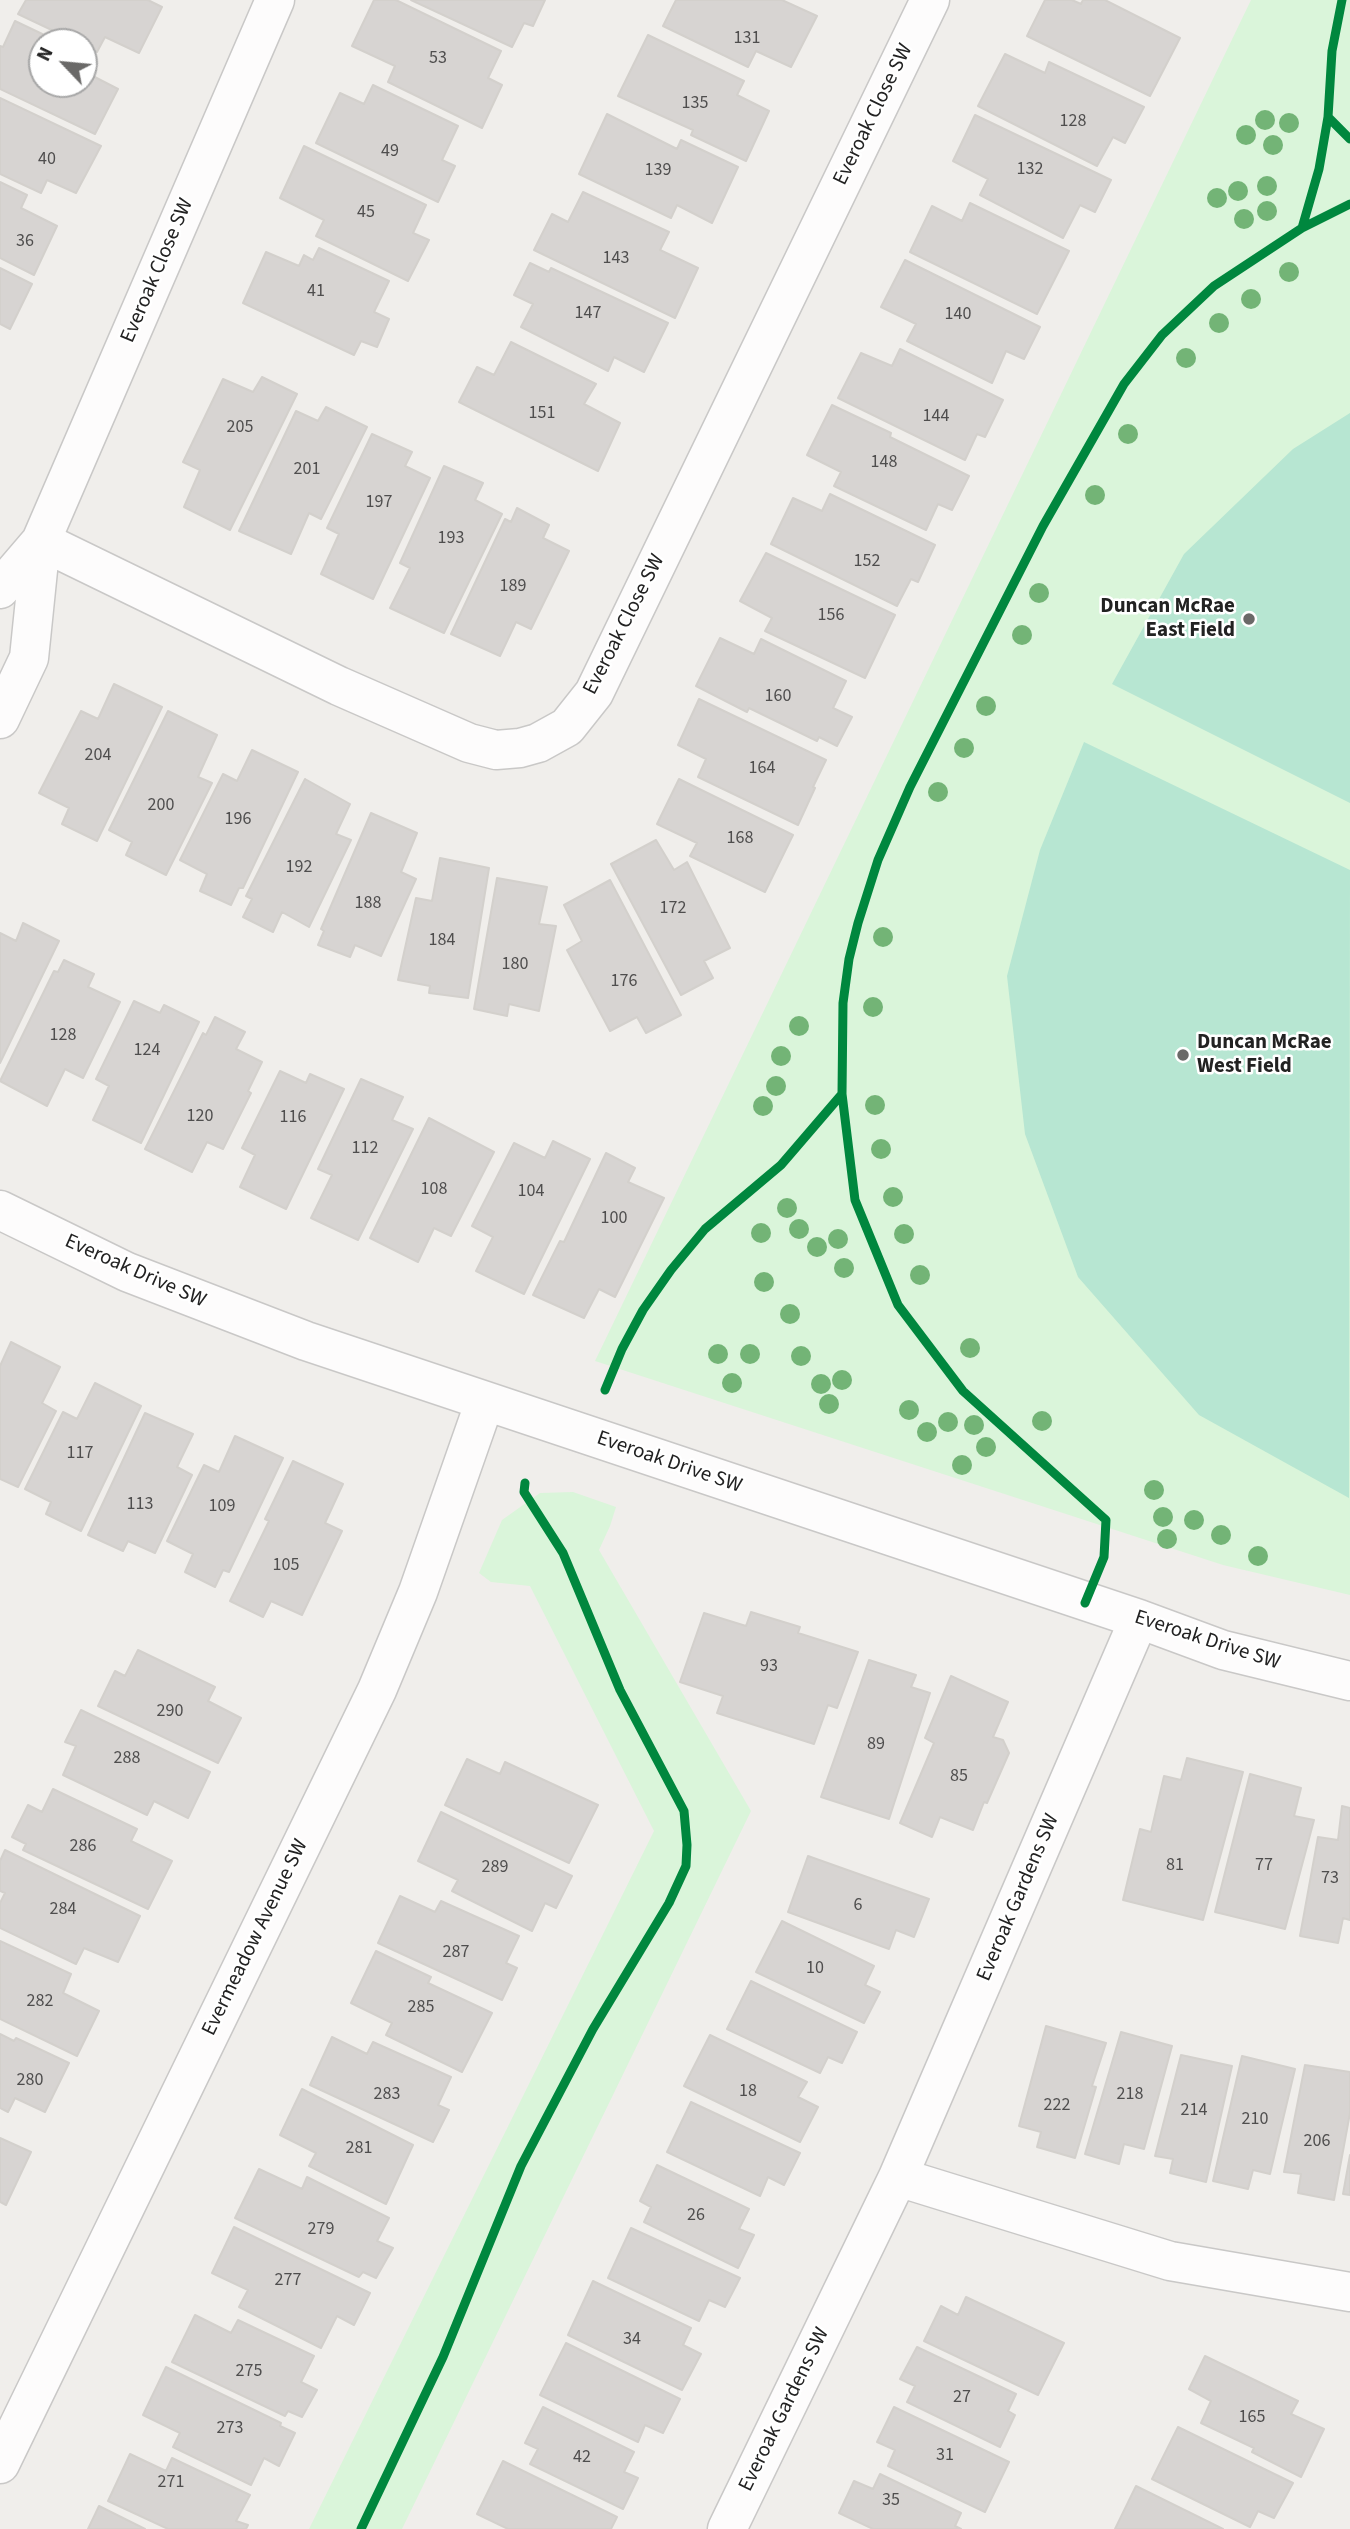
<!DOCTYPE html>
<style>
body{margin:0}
#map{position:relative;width:1350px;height:2529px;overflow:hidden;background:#f0eeeb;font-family:"Source Sans 3",sans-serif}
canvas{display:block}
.north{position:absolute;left:28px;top:28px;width:70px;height:70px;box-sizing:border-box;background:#fff;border:2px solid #a7a7a7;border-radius:50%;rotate:296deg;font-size:19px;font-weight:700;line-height:28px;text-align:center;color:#222}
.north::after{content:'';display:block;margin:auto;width:24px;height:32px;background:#6a6968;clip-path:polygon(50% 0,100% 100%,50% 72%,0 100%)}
</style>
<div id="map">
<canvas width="1350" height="2529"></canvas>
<div class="north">N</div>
</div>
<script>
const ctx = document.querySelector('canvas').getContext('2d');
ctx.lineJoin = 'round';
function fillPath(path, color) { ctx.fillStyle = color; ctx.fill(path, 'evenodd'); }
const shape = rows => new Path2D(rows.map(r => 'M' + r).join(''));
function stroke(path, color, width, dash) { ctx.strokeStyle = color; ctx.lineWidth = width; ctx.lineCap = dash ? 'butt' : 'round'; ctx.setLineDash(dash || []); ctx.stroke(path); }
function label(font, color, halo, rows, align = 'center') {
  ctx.font = font + ' "Source Sans 3",sans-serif'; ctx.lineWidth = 5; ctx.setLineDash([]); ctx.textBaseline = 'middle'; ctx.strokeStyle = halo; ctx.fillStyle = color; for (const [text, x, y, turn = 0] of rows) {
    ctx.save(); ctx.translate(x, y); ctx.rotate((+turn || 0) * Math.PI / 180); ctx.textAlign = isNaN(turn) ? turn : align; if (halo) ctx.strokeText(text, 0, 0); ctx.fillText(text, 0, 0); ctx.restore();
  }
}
const park = shape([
 [1251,0,1350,0,1350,1595,1223,1565,595,1361],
 [573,1492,616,1507,610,1526,599,1550,751,1811,402,2529,309,2529,654,1831,530,1586,491,1582,479,1573,502,1520,540,1493]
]);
const pitch = shape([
 [1350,413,1350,803,1112,684,1184,554,1293,449],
 [1084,742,1350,870,1349,1498,1199,1415,1078,1277,1025,1134,1007,976,1040,850]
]);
const building = shape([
 [26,0,148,0,162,7,139,53,105,37,97,52,84,45,84,42,77,42,18,14,26,0],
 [374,0,396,0,501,51,488,78,502,85,482,128,388,82,395,66,352,46,374,0],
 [411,0,545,0,533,26,524,23,512,47,411,0],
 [676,0,782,0,817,16,791,67,756,51,748,67,663,26,676,0],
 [1045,0,1072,0,1081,4,1083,0,1105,0,1180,38,1150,96,1027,36,1045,0],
 [15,21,59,42,42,42,42,84,84,84,84,54,93,58,85,72,118,89,95,134,0,89,0,46,3,47,15,21],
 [648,35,744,81,737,95,769,111,746,161,691,135,693,130,618,96,648,35],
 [1005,54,1045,73,1049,62,1144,107,1125,143,1113,137,1097,166,978,106,1005,54],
 [373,85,458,126,442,160,455,166,438,202,316,143,340,93,364,104,373,85],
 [0,98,101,146,76,193,47,180,41,193,0,174,0,98],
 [607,114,677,149,681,140,738,167,712,223,677,205,671,218,579,174,607,114],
 [975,115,1111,180,1095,212,1080,205,1063,238,980,195,988,179,953,161,975,115],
 [304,146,426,205,413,233,429,240,408,281,316,236,324,220,280,198,304,146],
 [0,182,27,195,21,208,57,226,34,275,0,258,0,182],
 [583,192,669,232,660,250,698,268,675,318,534,250,552,214,568,222,583,192],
 [970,203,1069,251,1037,314,910,252,932,206,962,221,970,203],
 [319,248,389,281,374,312,389,319,377,347,361,341,354,355,243,303,266,252,299,266,304,255,313,260,319,248],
 [905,260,1040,327,1024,359,1006,351,992,383,907,341,916,324,881,307,905,260],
 [530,263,549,272,551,268,668,323,644,372,614,357,608,371,521,327,533,304,514,295,530,263],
 [0,268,32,284,10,329,0,324,0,268],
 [511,342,596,384,584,404,620,423,598,471,459,402,477,367,494,375,511,342],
 [900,349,1003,400,985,437,977,434,965,460,838,398,861,353,892,366,900,349],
 [262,377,297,394,230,530,184,507,200,470,183,462,223,379,253,392,262,377],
 [832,405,891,433,890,437,969,476,952,510,938,504,926,530,834,486,841,472,807,455,832,405],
 [326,407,367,427,321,519,309,513,291,554,239,531,296,411,318,421,326,407],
 [372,434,412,452,405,466,430,478,373,599,321,574,339,534,327,528,372,434],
 [444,466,483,483,475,500,502,514,444,633,390,608,410,568,400,563,444,466],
 [830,494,935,545,918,582,911,579,897,606,771,544,793,498,822,511,830,494],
 [517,508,549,525,543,538,569,551,531,629,516,622,500,656,451,634,505,519,511,522,517,508],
 [766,553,895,615,865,678,765,631,772,618,740,601,766,553],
 [720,638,754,654,761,639,846,681,833,708,852,717,837,746,819,737,817,741,749,708,747,712,696,686,720,638],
 [114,684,162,707,97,841,62,824,69,808,39,793,81,711,98,719,114,684],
 [699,699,826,760,813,787,815,788,798,825,698,777,706,759,678,745,699,699],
 [168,711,217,735,198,777,212,783,166,875,126,855,132,842,109,830,168,711],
 [252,750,298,772,243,888,239,888,231,905,200,891,207,874,180,860,223,774,237,781,252,750],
 [305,779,350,804,336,834,351,840,309,927,282,912,273,932,243,917,252,899,246,896,305,779],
 [679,779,793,835,765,892,690,856,697,843,657,824,679,779],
 [371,813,417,833,401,872,416,879,381,956,355,945,350,957,318,945,324,931,321,929,371,813],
 [656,840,674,870,687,862,730,948,704,961,713,978,681,995,611,864,656,840],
 [440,858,489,868,468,998,429,993,430,986,398,980,416,898,432,901,440,858],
 [497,878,547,887,539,924,556,926,539,1011,509,1004,507,1016,474,1009,497,878],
 [610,880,681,1015,646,1033,637,1017,610,1031,567,950,582,941,564,905,610,880],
 [23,923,59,941,0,1063,0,933,16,941,23,923],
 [64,960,94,974,88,987,120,1002,83,1078,65,1069,47,1106,0,1081,54,971,58,972,64,960],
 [134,1001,160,1013,164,1005,199,1022,141,1143,93,1120,109,1086,96,1079,134,1001],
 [215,1017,245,1032,236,1049,262,1062,248,1091,251,1093,223,1149,207,1142,192,1172,145,1149,203,1033,206,1035,215,1017],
 [280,1071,306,1083,310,1074,344,1089,286,1209,240,1187,255,1155,242,1148,280,1071],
 [361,1079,403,1097,392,1120,413,1129,358,1240,311,1218,332,1175,318,1169,361,1079],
 [429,1118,494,1152,451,1236,434,1228,418,1262,370,1238,429,1118],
 [553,1141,590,1159,524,1294,476,1271,493,1237,472,1226,514,1143,545,1158,553,1141],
 [606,1153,635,1168,628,1182,664,1198,615,1297,599,1289,584,1318,533,1295,560,1241,564,1242,606,1153],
 [11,1342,60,1367,42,1403,56,1411,18,1487,0,1479,0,1366,11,1342],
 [95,1383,141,1406,81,1531,46,1514,51,1502,25,1489,63,1412,77,1419,95,1383],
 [145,1413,193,1434,177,1467,192,1475,155,1553,128,1541,123,1551,88,1535,145,1413],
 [235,1436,283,1458,229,1572,223,1570,215,1587,185,1572,193,1554,167,1541,204,1465,219,1472,235,1436],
 [293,1461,343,1484,325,1523,342,1531,302,1615,271,1601,263,1617,230,1601,269,1521,265,1519,293,1461],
 [751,1612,800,1627,798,1633,858,1652,837,1708,828,1705,814,1744,717,1713,723,1696,680,1682,704,1613,746,1626,751,1612],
 [138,1650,215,1687,208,1701,241,1718,218,1763,98,1706,115,1671,125,1676,138,1650],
 [869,1660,916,1675,911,1687,930,1693,889,1819,821,1797,869,1660],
 [951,1676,1008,1702,993,1737,1003,1740,1009,1753,987,1803,984,1802,973,1830,940,1817,932,1837,900,1823,934,1743,925,1738,951,1676],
 [81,1710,210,1772,188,1818,154,1801,147,1815,63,1775,76,1746,65,1742,81,1710],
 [1187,1758,1243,1772,1203,1920,1123,1900,1140,1829,1151,1832,1164,1776,1181,1780,1187,1758],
 [467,1759,500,1774,505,1762,598,1805,569,1863,445,1805,467,1759],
 [1250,1774,1301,1788,1294,1816,1314,1820,1285,1929,1215,1912,1250,1774],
 [53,1789,137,1829,131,1841,172,1861,148,1909,23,1850,26,1844,12,1837,28,1805,42,1812,53,1789],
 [1342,1806,1350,1808,1350,1920,1343,1918,1338,1943,1300,1936,1318,1837,1338,1840,1342,1806],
 [441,1812,572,1876,556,1908,545,1903,532,1931,452,1891,458,1880,418,1861,441,1812],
 [5,1850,140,1916,118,1962,84,1948,76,1964,0,1928,0,1903,5,1893,0,1891,0,1861,5,1850],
 [808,1856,929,1899,914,1937,896,1930,889,1949,788,1912,808,1856],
 [400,1896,435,1912,441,1901,519,1936,506,1963,517,1968,502,2000,378,1943,400,1896],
 [782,1921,874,1966,865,1985,880,1992,864,2023,756,1972,782,1921],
 [0,1941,71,1974,63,1993,99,2011,77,2056,0,2019,0,1941],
 [376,1951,431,1977,428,1983,492,2013,462,2072,386,2035,392,2023,351,2003,376,1951],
 [751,1981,857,2032,842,2063,828,2057,820,2073,727,2029,751,1981],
 [1046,2026,1106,2043,1092,2086,1096,2087,1075,2158,1037,2147,1041,2132,1019,2126,1046,2026],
 [1121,2032,1172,2046,1144,2149,1124,2144,1119,2164,1085,2154,1121,2032],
 [0,2034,14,2041,16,2038,69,2063,45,2112,15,2098,8,2112,0,2108,0,2034],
 [710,2035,807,2082,798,2097,818,2107,800,2142,684,2086,710,2035],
 [332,2037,367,2054,373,2042,451,2077,438,2105,449,2110,433,2142,310,2085,332,2037],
 [1181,2055,1232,2066,1206,2182,1170,2173,1173,2159,1155,2156,1181,2055],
 [1242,2056,1295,2069,1270,2174,1253,2170,1248,2189,1213,2181,1242,2056],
 [1305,2065,1350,2072,1350,2113,1334,2200,1298,2193,1301,2174,1284,2172,1305,2065],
 [302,2089,413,2145,386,2204,309,2166,316,2153,280,2135,302,2089],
 [691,2102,800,2153,784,2185,768,2177,760,2196,667,2152,691,2102],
 [0,2138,31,2152,6,2205,0,2202,0,2138],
 [1350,2155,1350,2195,1343,2194,1350,2155],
 [657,2165,749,2209,739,2229,754,2235,738,2268,644,2222,651,2207,640,2201,657,2165],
 [259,2169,302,2189,307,2177,389,2218,377,2241,393,2248,376,2278,363,2272,359,2277,235,2218,259,2169],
 [234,2227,370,2293,354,2325,337,2316,321,2348,239,2307,248,2290,212,2273,234,2227],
 [631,2228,740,2278,725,2307,709,2300,699,2321,608,2278,631,2228],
 [593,2281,691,2328,683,2345,701,2354,682,2390,568,2335,593,2281],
 [966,2297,1064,2343,1038,2395,924,2341,941,2306,958,2315,966,2297],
 [195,2315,231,2333,238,2320,314,2356,301,2382,317,2390,302,2417,288,2411,285,2416,172,2362,195,2315],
 [566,2343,680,2399,663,2433,645,2425,638,2442,540,2395,566,2343],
 [917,2347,1016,2394,1008,2411,1015,2415,1000,2447,907,2402,915,2386,900,2379,917,2347],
 [1205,2356,1298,2401,1291,2414,1324,2429,1301,2477,1252,2452,1254,2448,1201,2423,1211,2401,1189,2389,1205,2356],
 [166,2367,281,2423,280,2426,295,2433,279,2466,264,2458,251,2485,173,2447,180,2433,143,2415,166,2367],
 [543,2407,634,2452,624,2472,638,2478,623,2509,530,2464,538,2449,525,2443,543,2407],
 [894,2407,1009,2462,985,2512,888,2466,895,2450,877,2442,894,2407],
 [1178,2427,1293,2483,1274,2518,1258,2511,1250,2527,1152,2479,1178,2427],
 [130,2454,166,2471,172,2458,250,2495,236,2521,248,2525,246,2529,168,2529,108,2501,130,2454],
 [503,2461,617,2517,611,2529,508,2529,477,2514,503,2461],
 [880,2474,961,2513,955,2526,961,2529,873,2529,839,2513,854,2481,873,2489,880,2474],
 [1136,2486,1223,2529,1115,2529,1136,2486],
 [99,2506,145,2529,88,2529,99,2506]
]);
const minor = shape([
 [41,541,339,686,469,743,496,750,520,748,538,743,567,727,594,693,930,0],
 [0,589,41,541,275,0],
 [0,719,29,658,41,541],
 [0,1210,127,1272,306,1341,1139,1619,1223,1650,1350,1681],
 [898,2177,1139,1619],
 [0,2464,377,1690,418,1592,485,1401],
 [727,2529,898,2177,1170,2261,1350,2292]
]);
const cycleway = shape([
 [1342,0,1332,51,1328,117,1350,139],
 [1302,228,1319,169,1328,117],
 [842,1094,855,1200,898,1305,963,1391,1106,1520,1104,1557,1085,1603],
 [605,1390,622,1349,643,1310,671,1270,705,1229,781,1165,842,1094,843,1003,849,959,858,923,878,860,910,787,1043,526,1124,384,1162,335,1214,286,1302,228,1350,204],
 [361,2529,443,2357,521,2166,593,2029,669,1903,686,1866,687,1845,684,1811,620,1690,563,1553,524,1492,525,1483]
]);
const trees = [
 [1265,120],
 [1289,123],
 [1246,135],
 [1273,145],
 [1267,186],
 [1238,191],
 [1217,198],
 [1267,211],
 [1244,219],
 [1289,272],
 [1251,299],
 [1219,323],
 [1186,358],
 [1128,434],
 [1095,495],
 [1039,593],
 [1022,635],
 [986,706],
 [964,748],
 [938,792],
 [883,937],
 [873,1007],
 [799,1026],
 [781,1056],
 [776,1086],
 [875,1105],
 [763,1106],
 [881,1149],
 [893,1197],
 [787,1208],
 [799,1229],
 [761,1233],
 [904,1234],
 [838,1239],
 [817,1247],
 [844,1268],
 [920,1275],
 [764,1282],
 [790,1314],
 [970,1348],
 [718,1354],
 [750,1354],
 [801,1356],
 [842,1380],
 [732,1383],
 [821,1384],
 [829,1404],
 [909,1410],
 [1042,1421],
 [948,1422],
 [974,1425],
 [927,1432],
 [986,1447],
 [962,1465],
 [1154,1490],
 [1163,1517],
 [1194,1520],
 [1221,1535],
 [1167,1539],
 [1258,1556]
];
const markers = [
 [1249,619,7,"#6a6968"],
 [1183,1055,7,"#6a6968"]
];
const numberNames = [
 ["131",747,39],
 ["53",438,59],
 ["135",695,104],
 ["128",1073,122],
 ["49",390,152],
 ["40",47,160],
 ["132",1030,170],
 ["139",658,171],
 ["45",366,213],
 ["36",25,242],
 ["143",616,259],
 ["41",316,292],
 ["147",588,314],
 ["140",958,315],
 ["151",542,414],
 ["144",936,417],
 ["205",240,428],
 ["148",884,463],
 ["201",307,470],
 ["197",379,503],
 ["193",451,539],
 ["152",867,562],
 ["189",513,587],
 ["156",831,616],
 ["160",778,697],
 ["204",98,756],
 ["164",762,769],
 ["200",161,806],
 ["196",238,820],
 ["168",740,839],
 ["192",299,868],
 ["188",368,904],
 ["172",673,909],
 ["184",442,941],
 ["180",515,965],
 ["176",624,982],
 ["128",63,1036],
 ["124",147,1051],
 ["120",200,1117],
 ["116",293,1118],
 ["112",365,1149],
 ["108",434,1190],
 ["104",531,1192],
 ["100",614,1219],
 ["117",80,1454],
 ["113",140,1505],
 ["109",222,1507],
 ["105",286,1566],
 ["93",769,1667],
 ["290",170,1712],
 ["89",876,1745],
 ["288",127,1759],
 ["85",959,1777],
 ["286",83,1847],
 ["81",1175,1866],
 ["77",1264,1866],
 ["289",495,1868],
 ["73",1330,1879],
 ["6",858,1906],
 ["284",63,1910],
 ["287",456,1953],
 ["10",815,1969],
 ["282",40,2002],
 ["285",421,2008],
 ["280",30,2081],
 ["18",748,2092],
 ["283",387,2095],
 ["218",1130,2095],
 ["222",1057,2106],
 ["214",1194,2111],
 ["210",1255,2120],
 ["206",1317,2142],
 ["281",359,2149],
 ["26",696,2216],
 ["279",321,2230],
 ["277",288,2281],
 ["34",632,2340],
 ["275",249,2372],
 ["27",962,2398],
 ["165",1252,2418],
 ["273",230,2429],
 ["31",945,2456],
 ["42",582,2458],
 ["271",171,2483],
 ["35",891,2501]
];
const streetNames = [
 ["Everoak Close SW",874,115,-64],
 ["Everoak Close SW",158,271,-67],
 ["Everoak Close SW",625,625,-63],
 ["Everoak Drive SW",135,1272,24],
 ["Everoak Drive SW",669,1463,19],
 ["Everoak Drive SW",1207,1641,18],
 ["Everoak Gardens SW",1019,1898,-67],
 ["Evermeadow Avenue SW",256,1938,-64],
 ["Everoak Gardens SW",785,2410,-64]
];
const poiNames = [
 ["Duncan McRae",1235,607],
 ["East Field",1235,631],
 ["Duncan McRae",1197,1043,"left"],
 ["West Field",1197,1067,"left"]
];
fillPath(park, '#daf5da');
fillPath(pitch, '#b7e6d2');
fillPath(building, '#d7d4d2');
stroke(building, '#d3d0cc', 2);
stroke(minor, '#c9c8c7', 41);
stroke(minor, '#fdfcfc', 38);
stroke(cycleway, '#00873e', 9);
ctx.fillStyle = '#73b476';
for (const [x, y] of trees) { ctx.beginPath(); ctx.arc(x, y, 10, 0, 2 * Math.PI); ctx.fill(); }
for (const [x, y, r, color] of markers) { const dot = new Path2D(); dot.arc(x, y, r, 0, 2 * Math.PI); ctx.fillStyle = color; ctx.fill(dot); stroke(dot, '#fff', 2.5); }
label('18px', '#4f4e4e', null, numberNames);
label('21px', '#222', '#fff', streetNames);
label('bold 21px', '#222', '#fff', poiNames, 'right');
</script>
